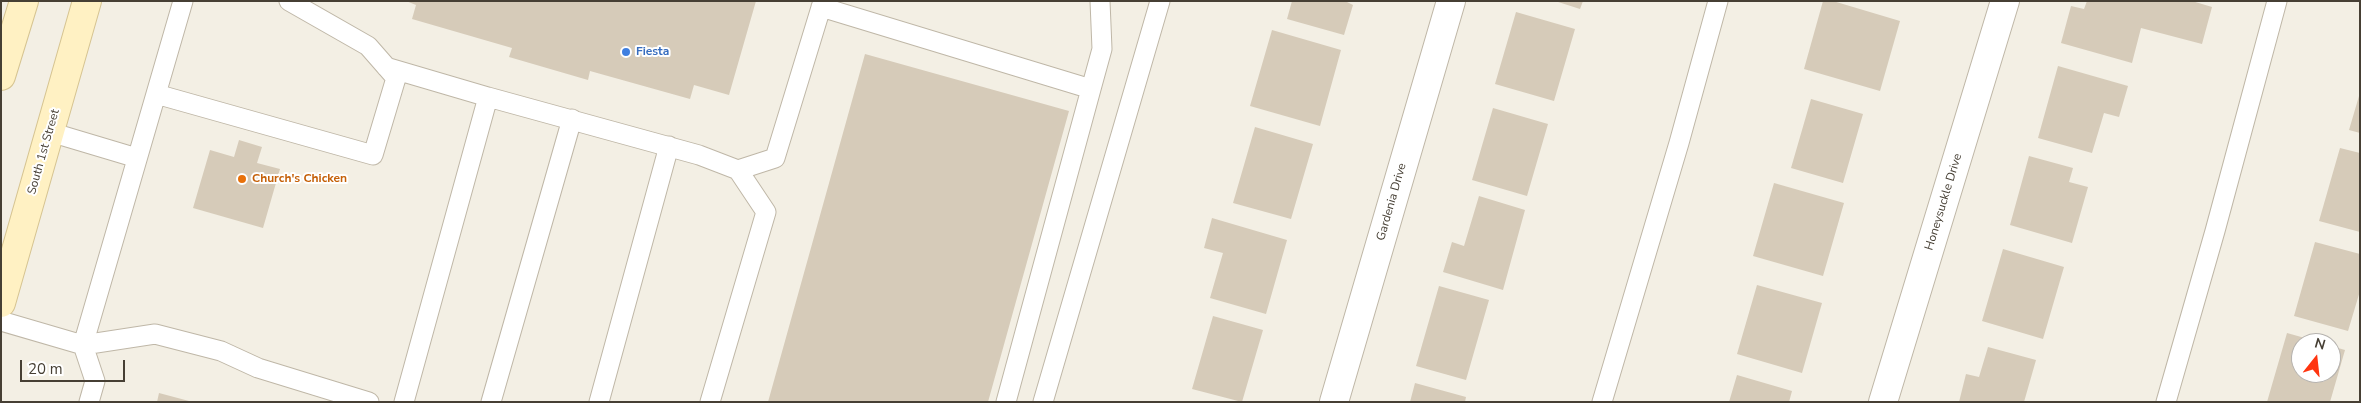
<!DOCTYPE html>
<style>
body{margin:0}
#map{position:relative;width:2361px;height:403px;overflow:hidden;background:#f3efe4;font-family:"Nunito Sans",sans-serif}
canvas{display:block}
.frame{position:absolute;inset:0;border:2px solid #463f34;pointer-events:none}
.north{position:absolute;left:2291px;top:333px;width:50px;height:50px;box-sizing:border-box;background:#fff;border:1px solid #b5b2ae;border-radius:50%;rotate:16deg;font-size:14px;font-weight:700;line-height:20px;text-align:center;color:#463f34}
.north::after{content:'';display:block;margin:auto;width:18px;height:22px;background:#ff3510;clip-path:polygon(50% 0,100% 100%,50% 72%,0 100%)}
.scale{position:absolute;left:20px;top:360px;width:105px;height:22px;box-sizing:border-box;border:2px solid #463f34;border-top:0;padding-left:6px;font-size:15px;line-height:18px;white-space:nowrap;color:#463f34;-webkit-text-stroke:4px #fff;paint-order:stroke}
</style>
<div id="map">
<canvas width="2361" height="403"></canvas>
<div class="frame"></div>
<div class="north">N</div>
<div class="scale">20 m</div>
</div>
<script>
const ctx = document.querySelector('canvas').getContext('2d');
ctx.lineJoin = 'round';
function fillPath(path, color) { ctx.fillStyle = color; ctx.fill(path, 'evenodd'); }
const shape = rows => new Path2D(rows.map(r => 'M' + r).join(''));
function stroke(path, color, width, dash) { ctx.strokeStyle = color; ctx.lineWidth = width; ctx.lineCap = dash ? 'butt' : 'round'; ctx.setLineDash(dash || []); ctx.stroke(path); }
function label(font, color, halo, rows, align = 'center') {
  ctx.font = font + ' "Nunito Sans",sans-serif'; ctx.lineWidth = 4; ctx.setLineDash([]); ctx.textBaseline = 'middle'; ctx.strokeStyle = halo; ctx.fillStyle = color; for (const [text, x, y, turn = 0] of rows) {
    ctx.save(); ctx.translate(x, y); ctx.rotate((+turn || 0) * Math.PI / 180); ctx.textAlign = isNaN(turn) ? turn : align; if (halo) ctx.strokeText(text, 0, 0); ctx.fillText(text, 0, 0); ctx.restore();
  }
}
const building = shape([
 [406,1,756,1,729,95,694,85,690,99,590,71,588,80,509,57,512,48,412,19,416,5],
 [1292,1,1345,1,1353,5,1344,35,1287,19],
 [1555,1,1583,1,1580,9],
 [1823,1,1833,1,1900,21,1880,91,1804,69],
 [2087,1,2192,1,2212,7,2202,44,2141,28,2132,63,2061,43,2071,6,2084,9],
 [1516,12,1575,29,1554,101,1495,84],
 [1272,30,1341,50,1320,126,1250,106],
 [865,54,1069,111,988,402,768,402],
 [2058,66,2128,86,2119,117,2104,113,2092,153,2038,138],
 [2359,96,2360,96,2360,133,2349,130],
 [1811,99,1863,114,1843,183,1791,168],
 [1493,108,1548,124,1527,196,1472,180],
 [1255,127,1313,144,1291,219,1233,203],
 [239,140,262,147,257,163,280,169,263,228,193,208,210,150,234,157],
 [2340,148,2360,153,2360,232,2319,221],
 [2029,156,2073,168,2069,182,2088,187,2072,243,2010,225],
 [1774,183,1844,203,1823,276,1753,256],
 [1479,196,1525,210,1503,290,1443,272,1452,242,1464,246],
 [1212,218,1287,240,1266,314,1210,298,1223,253,1204,248],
 [2315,242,2360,254,2360,291,2348,331,2294,316],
 [2003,249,2064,267,2043,339,1982,321],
 [1757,285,1822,303,1802,373,1737,354],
 [1439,286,1489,300,1466,380,1416,366],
 [1213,316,1263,330,1242,402,1192,389],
 [2287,333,2319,342,2301,343,2301,373,2331,373,2331,346,2345,350,2330,402,2267,402],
 [1988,347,2036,360,2024,402,1959,402,1966,374,1979,377],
 [1737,375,1792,391,1789,402,1729,402],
 [1415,383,1466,397,1465,402,1410,402],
 [159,393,189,401,189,402,157,402]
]);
const lane = shape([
 [183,1,156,94,373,155,396,78,368,46,289,1],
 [821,7,1091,89,1102,49,1100,1],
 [386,67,488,97,404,402],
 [488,97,699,155,738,170,766,212,710,402],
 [50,132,137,158],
 [738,170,775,158,823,1],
 [1,321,83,345,156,94],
 [89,402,95,381,83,345,155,334,221,351,258,368,369,402],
 [491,402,572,119],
 [599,402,669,146],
 [1006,402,1091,89],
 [1043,402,1160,1],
 [1602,402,1679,143,1718,1],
 [2166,402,2215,231,2277,1]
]);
const street = shape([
 [1334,402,1451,1],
 [1883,402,2005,1]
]);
const secondary = shape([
 [1,76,24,1],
 [1,303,87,1]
]);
const markers = [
 [626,52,5,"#3f7fe0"],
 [242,179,5,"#e8710a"]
];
const shopNames = [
 ["Fiesta",636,52]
];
const streetNames = [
 ["South 1st Street",44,152,-74],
 ["Gardenia Drive",1392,202,-74],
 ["Honeysuckle Drive",1944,202,-73]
];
const foodNames = [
 ["Church's Chicken",252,179]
];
fillPath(building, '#d6cbb9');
stroke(lane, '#bfb7a7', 21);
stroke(street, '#bfb7a7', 30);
stroke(secondary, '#d6c491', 30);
stroke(lane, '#fff', 19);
stroke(street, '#fff', 28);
stroke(secondary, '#fff1c3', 28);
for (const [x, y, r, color] of markers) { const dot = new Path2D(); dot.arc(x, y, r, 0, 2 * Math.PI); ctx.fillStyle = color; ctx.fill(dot); stroke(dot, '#fff', 2); }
label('bold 12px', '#366cbe', '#fff', shopNames, 'left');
label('12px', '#463f34', '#fff', streetNames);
label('bold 12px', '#c56008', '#fff', foodNames, 'left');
</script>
